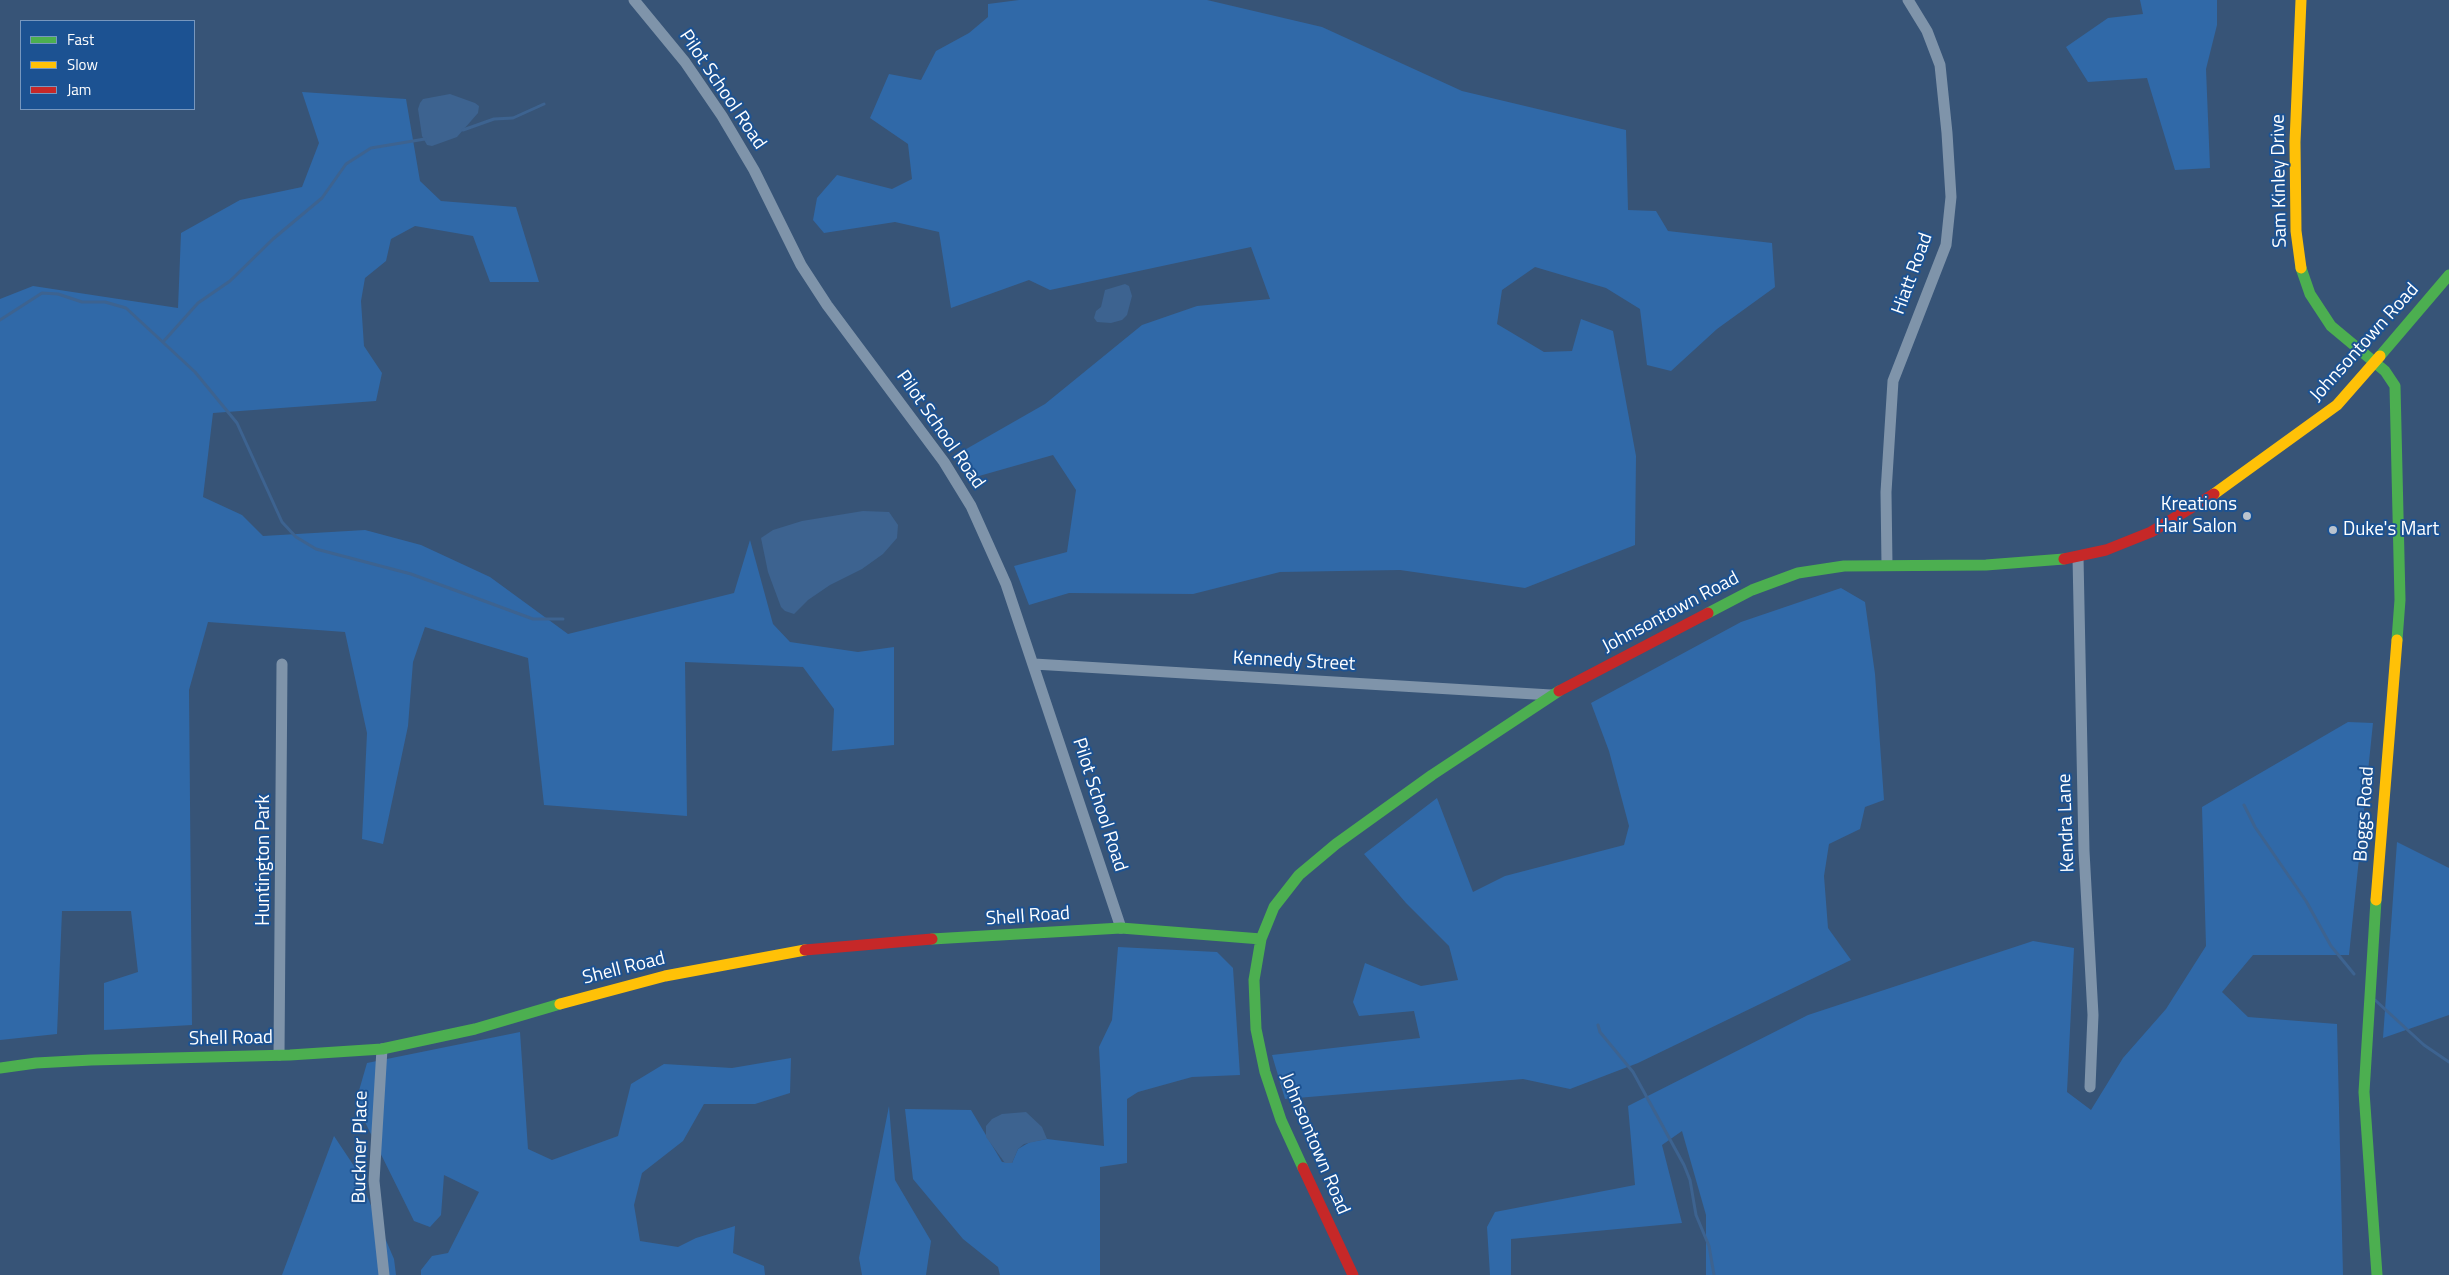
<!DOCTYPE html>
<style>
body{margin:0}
#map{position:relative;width:2449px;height:1275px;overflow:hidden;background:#375477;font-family:"Titillium Web",sans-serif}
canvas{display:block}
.legend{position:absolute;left:20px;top:20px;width:175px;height:90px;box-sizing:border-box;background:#1c5292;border:1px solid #7797be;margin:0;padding:6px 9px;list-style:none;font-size:15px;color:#fff}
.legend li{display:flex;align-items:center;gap:10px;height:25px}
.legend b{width:25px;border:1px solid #7797be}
</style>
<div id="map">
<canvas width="2449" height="1275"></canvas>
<ul class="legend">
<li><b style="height:6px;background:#4caf50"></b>Fast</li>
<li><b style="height:6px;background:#ffc107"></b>Slow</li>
<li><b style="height:6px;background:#c62828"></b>Jam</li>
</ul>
</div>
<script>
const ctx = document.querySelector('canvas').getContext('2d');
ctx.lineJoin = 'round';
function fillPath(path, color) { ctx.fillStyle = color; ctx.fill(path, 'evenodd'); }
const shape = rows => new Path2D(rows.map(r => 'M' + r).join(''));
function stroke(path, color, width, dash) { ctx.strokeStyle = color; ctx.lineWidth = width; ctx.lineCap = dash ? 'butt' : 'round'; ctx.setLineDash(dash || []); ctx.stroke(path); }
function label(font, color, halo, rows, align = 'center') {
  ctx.font = font + ' "Titillium Web",sans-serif'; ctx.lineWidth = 4; ctx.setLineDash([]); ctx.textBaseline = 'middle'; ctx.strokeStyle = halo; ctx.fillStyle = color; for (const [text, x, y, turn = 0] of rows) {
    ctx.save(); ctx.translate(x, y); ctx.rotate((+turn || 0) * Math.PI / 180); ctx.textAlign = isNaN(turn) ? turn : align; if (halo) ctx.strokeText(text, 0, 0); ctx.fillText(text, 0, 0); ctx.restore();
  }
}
const green = shape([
 [1019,0,1207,0,1322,27,1462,91,1626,130,1628,210,1656,211,1668,231,1772,243,1775,287,1717,329,1671,371,1647,365,1640,309,1606,288,1535,267,1502,290,1497,324,1544,352,1572,351,1581,319,1613,331,1636,456,1635,545,1525,588,1400,570,1280,572,1193,594,1069,593,1029,605,1014,566,1067,552,1076,490,1053,455,972,478,954,456,1045,404,1142,325,1197,306,1270,299,1251,247,1050,290,1029,280,951,308,939,232,895,222,824,233,813,220,817,198,837,175,892,189,912,179,908,144,870,118,889,74,921,80,936,51,969,33,988,17,988,4],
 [2140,0,2217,0,2217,25,2206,69,2210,168,2175,170,2147,78,2088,82,2066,47,2108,18,2143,14],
 [302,92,406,99,420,181,441,201,516,207,539,282,490,282,473,236,415,226,391,239,386,261,365,278,361,301,364,346,382,373,376,401,213,413,203,497,242,515,263,536,365,530,421,545,490,577,568,634,734,593,750,540,773,624,790,642,858,652,894,647,894,745,832,751,834,709,803,667,685,662,687,816,544,805,528,658,425,627,413,662,408,726,383,844,362,839,367,733,345,632,208,622,189,690,192,1025,104,1030,104,983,138,972,131,911,62,911,57,1034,0,1040,0,299,33,286,178,308,181,233,240,200,302,187,319,143],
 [1841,588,1865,602,1875,674,1884,800,1865,807,1860,829,1829,844,1824,876,1828,928,1851,960,1638,1063,1570,1089,1523,1079,1285,1099,1272,1055,1420,1038,1414,1011,1359,1016,1353,1002,1365,963,1421,986,1458,980,1449,946,1406,903,1364,854,1437,798,1473,892,1505,876,1624,845,1629,826,1609,751,1591,703,1741,622],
 [2348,722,2373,723,2349,955,2253,955,2222,992,2248,1017,2337,1024,2343,1275,1706,1275,1706,1215,1682,1131,1662,1145,1682,1223,1511,1239,1511,1275,1490,1275,1487,1227,1495,1212,1635,1185,1628,1106,1808,1015,2033,941,2074,948,2067,1092,2091,1110,2123,1058,2166,1009,2206,946,2202,807],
 [2397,842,2449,868,2449,1015,2383,1038],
 [1118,947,1217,952,1233,968,1240,1075,1192,1077,1138,1092,1127,1099,1127,1163,1100,1167,1100,1275,1000,1275,998,1267,963,1239,913,1179,905,1109,971,1110,1002,1162,1012,1163,1018,1149,1030,1142,1047,1139,1104,1146,1099,1047,1112,1020],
 [520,1032,528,1149,552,1160,618,1136,631,1084,664,1064,732,1068,791,1058,790,1093,755,1104,704,1104,683,1141,642,1173,634,1205,640,1241,678,1247,696,1238,735,1226,733,1253,764,1266,765,1275,421,1275,421,1270,432,1256,448,1253,479,1192,444,1175,441,1215,430,1227,414,1221,362,1116,358,1094,367,1063],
 [889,1106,895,1180,931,1241,926,1275,862,1275,859,1258],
 [334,1136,354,1166,394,1259,396,1275,282,1275]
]);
const water = shape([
 [450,94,475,103,479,106,478,113,457,137,432,146,427,145,422,136,418,109,420,103,423,99],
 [1125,284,1129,286,1132,296,1127,315,1122,320,1111,323,1097,322,1094,318,1096,311,1101,307,1105,290],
 [863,511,889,512,898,525,897,538,883,554,862,569,830,585,808,600,794,614,785,611,781,607,768,572,761,538,773,530,802,521],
 [1026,1112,1042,1127,1047,1139,1024,1144,1018,1149,1012,1163,1005,1163,986,1137,986,1126,992,1119,1002,1114]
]);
const stream = shape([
 [463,130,494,119,513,118,544,104],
 [0,320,42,293,58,294,82,302,105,302,126,308,195,372,237,423,282,522,296,537,316,549,411,574,533,619,563,619],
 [163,342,198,303,230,281,273,239,322,198,346,164,371,148,425,139],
 [2244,805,2255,827,2306,901,2331,946,2354,974],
 [2375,1000,2424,1045,2449,1062],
 [1598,1025,1600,1032,1633,1072,1684,1165,1690,1180,1696,1215,1709,1246,1714,1275]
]);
const street = shape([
 [634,0,685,62,722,116,754,170,801,265,827,305,944,462,971,506,1006,584,1121,928],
 [2078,557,2084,851,2093,1015,2090,1087],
 [1887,565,1886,492,1893,381,1946,245,1951,197,1947,133,1940,65,1927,31,1908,0],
 [1034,664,1551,695],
 [382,1049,374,1181,384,1275],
 [279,1055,282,664]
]);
const fast = shape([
 [2301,268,2310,294,2331,326,2385,371,2395,386,2400,600,2397,640],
 [2380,356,2449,275],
 [1708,613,1752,590,1798,573,1844,566,1986,565,2064,559],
 [2376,900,2364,1092,2377,1275],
 [932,939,1121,928,1261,939],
 [0,1068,36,1063,91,1060,290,1055,382,1049,475,1029,560,1004],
 [1303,1168,1281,1120,1265,1072,1256,1029,1254,980,1261,939,1274,907,1299,875,1336,844,1432,775,1559,691]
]);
const slow = shape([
 [2301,0,2295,142,2296,231,2301,268],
 [2214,494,2337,405,2380,356],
 [2376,900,2397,640],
 [560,1004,665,976,805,950]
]);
const jam = shape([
 [2064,559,2106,550,2151,532,2214,494],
 [1559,691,1708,613],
 [805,950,932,939],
 [1303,1168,1353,1275]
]);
const markers = [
 [2247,516,5,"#b9c3cf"],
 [2333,530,5,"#b9c3cf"]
];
const streetNames = [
 ["Pilot School Road",722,90,56],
 ["Sam Kinley Drive",2280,181,-91],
 ["Hiatt Road",1913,274,-70],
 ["Johnsontown Road",2365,343,-48],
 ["Pilot School Road",940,430,55],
 ["Johnsontown Road",1671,613,-28],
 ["Kennedy Street",1294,662,3],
 ["Pilot School Road",1099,805,72],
 ["Boggs Road",2365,814,-86],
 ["Kendra Lane",2067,823,-92],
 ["Huntington Park",264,860,-90],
 ["Shell Road",1028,917,-4],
 ["Shell Road",624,969,-14],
 ["Shell Road",231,1039,-1],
 ["Johnsontown Road",1314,1144,67],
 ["Buckner Place",361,1147,-89]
];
const poiNames = [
 ["Kreations",2237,505],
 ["Hair Salon",2237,527],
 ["Duke's Mart",2343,530,"left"]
];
fillPath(green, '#3069a8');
fillPath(water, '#3d6390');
stroke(stream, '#3d6390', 3);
stroke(street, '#7f94aa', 11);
stroke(fast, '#4caf50', 11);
stroke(slow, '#ffc107', 11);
stroke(jam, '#c62828', 11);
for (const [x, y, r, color] of markers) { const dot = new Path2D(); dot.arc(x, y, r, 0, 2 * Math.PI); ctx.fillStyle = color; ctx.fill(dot); stroke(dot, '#1c5292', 2); }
label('19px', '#fff', '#1c5292', streetNames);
label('19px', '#fff', '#1c5292', poiNames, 'right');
</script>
